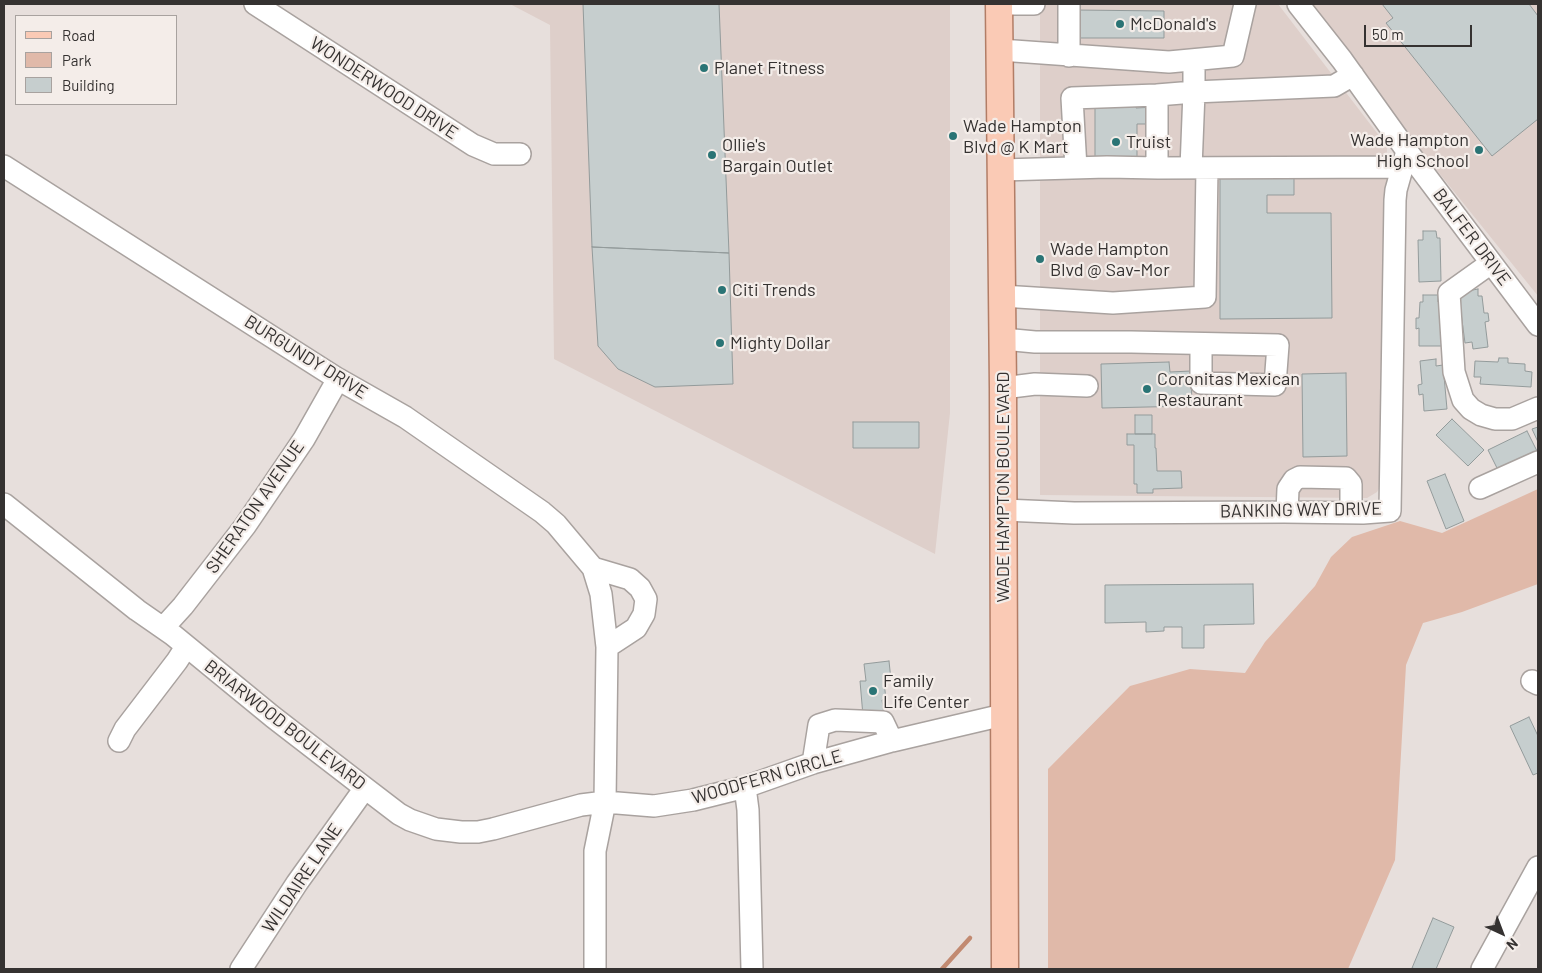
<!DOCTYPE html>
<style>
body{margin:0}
#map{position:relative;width:1542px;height:973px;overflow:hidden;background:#e7dfdc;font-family:Barlow,sans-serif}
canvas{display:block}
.frame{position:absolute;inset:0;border:5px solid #353231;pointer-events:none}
.legend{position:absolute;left:15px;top:15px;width:162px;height:90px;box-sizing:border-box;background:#f4ede9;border:1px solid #a8a29f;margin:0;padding:6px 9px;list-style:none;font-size:15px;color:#353231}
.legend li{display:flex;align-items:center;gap:10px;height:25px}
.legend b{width:25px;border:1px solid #a8a29f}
.north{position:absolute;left:1477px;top:908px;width:50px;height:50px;-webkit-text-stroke:4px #f4ede9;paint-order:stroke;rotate:137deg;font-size:14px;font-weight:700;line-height:20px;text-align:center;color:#353231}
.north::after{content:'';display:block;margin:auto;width:18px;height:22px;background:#353231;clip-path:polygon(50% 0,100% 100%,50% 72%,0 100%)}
.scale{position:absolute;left:1364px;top:25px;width:108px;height:22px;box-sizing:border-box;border:2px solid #353231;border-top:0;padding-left:6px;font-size:15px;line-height:18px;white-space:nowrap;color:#353231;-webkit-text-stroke:4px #f4ede9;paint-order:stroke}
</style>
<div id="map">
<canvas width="1542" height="973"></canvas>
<div class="frame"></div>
<ul class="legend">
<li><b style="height:6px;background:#facab5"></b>Road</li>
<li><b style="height:14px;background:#e0b9a9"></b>Park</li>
<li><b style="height:14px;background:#c6cece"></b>Building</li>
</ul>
<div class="north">N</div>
<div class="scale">50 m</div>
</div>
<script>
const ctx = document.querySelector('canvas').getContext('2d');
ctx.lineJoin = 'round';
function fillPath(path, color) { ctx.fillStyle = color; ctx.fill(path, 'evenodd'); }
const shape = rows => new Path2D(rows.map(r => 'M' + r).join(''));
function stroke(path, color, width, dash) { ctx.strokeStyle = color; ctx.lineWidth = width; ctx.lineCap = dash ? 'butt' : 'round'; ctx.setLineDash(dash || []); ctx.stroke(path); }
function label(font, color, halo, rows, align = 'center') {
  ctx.font = font + ' Barlow,sans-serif'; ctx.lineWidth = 4.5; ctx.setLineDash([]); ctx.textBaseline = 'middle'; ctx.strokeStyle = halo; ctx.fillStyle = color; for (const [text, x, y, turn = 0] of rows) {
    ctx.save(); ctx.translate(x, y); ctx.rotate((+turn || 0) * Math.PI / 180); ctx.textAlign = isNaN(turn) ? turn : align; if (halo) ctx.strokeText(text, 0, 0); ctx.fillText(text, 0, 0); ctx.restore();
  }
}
const built = shape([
 [510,4,950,4,950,413,935,554,554,359,550,25],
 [1040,4,1278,4,1387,146,1382,483,1377,492,1367,498,1040,495],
 [1303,4,1538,4,1538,296]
]);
const green = shape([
 [1538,489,1538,584,1462,612,1423,623,1406,665,1395,860,1348,969,1048,969,1048,769,1130,686,1190,669,1245,673,1265,642,1315,586,1331,557,1352,537,1400,521,1442,533]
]);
const stream = shape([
 [942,969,970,938]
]);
const building = shape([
 [583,4,719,4,729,253,592,247,583,4],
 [1382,4,1529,4,1538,16,1538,119,1492,156,1386,23,1393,18,1382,4],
 [1076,10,1164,11,1164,38,1076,38,1076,10],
 [1136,101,1136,108,1155,107,1155,124,1137,124,1137,159,1095,160,1095,102,1136,101],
 [1294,175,1294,195,1267,195,1267,213,1331,213,1332,318,1220,319,1220,176,1294,175],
 [1423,231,1436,231,1437,238,1440,238,1441,281,1419,282,1418,240,1423,240,1423,231],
 [592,247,729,253,733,384,655,387,618,369,598,346,592,247],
 [1478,289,1478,296,1482,296,1484,313,1488,313,1489,321,1485,322,1488,347,1473,349,1472,342,1465,343,1459,298,1462,297,1462,292,1478,289],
 [1423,295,1438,295,1438,302,1443,302,1443,346,1419,346,1419,328,1416,329,1416,318,1419,318,1420,302,1423,302,1423,295],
 [1499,358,1508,358,1508,363,1525,364,1525,371,1532,372,1531,387,1480,384,1481,377,1474,377,1475,361,1498,362,1499,358],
 [1436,359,1436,366,1443,365,1447,409,1424,411,1423,394,1419,395,1418,385,1422,384,1420,361,1436,359],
 [1169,362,1170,372,1191,371,1192,406,1102,408,1101,364,1169,362],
 [1346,373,1347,456,1303,457,1302,374,1346,373],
 [1135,415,1152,415,1152,434,1135,434,1135,415],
 [1452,419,1484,450,1468,466,1436,435,1452,419],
 [853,422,919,422,919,448,853,448,853,422],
 [1538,427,1538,442,1532,429,1538,427],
 [1527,431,1537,451,1498,470,1488,450,1527,431],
 [1127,434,1155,434,1155,448,1156,448,1157,471,1181,471,1182,488,1153,489,1153,493,1137,493,1137,484,1134,484,1134,445,1127,445,1127,434],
 [1445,474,1464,521,1446,529,1427,481,1445,474],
 [1253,584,1254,624,1204,625,1204,648,1182,648,1182,627,1164,627,1164,631,1146,632,1146,622,1105,623,1105,585,1253,584],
 [889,661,891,680,884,681,886,700,882,700,884,714,863,716,860,681,866,681,864,664,889,661],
 [1529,717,1538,736,1538,773,1533,775,1510,726,1529,717],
 [1433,918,1454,927,1436,969,1416,969,1412,968,1433,918]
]);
const minor = shape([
 [255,4,473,145,494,154,520,154],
 [999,4,1034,4],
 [1069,4,1069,56],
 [1298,4,1342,60,1407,151,1538,325],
 [1000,50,1169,62,1233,56,1245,4],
 [1157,95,1194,92,1194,60],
 [4,166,338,379,405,417,542,512,556,524,593,568,601,594,607,647,605,802,595,851,595,969],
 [1076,168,1072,98,1157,95,1157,168],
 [1191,168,1194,92,1334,86,1353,75],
 [1002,170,1107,167,1158,168,1402,167],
 [1491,263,1449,293,1454,372,1463,400,1471,409,1481,415,1495,419,1512,419,1538,408],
 [1002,296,1113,303,1205,297,1207,168],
 [1003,339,1035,342,1131,342,1278,345,1275,385,1201,383,1201,344],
 [1003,388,1035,384,1087,386],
 [1480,488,1538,462],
 [4,504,137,610,173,635,273,717,365,788,399,814,410,820,436,829,461,832,478,832,493,829,581,805,605,802,654,806,693,800,745,787,813,763,892,741,1003,715],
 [1004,510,1074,513,1284,512,1363,513,1390,511,1395,200,1396,190,1407,151],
 [1287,512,1288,489,1294,480,1300,477,1346,478,1351,484,1351,512],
 [593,568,630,579,640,588,646,599,644,614,636,628,607,647],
 [163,628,183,606,245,526,304,439,338,379],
 [1532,681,1538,684],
 [119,741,125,729,177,661,186,647],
 [813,763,819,725,835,720,883,722,892,741],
 [745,787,748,810,752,969],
 [241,969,297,883,365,788],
 [1482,969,1538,867]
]);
const major = shape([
 [999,4,1003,388,1005,969]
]);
const markers = [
 [1120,24,5,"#2a7475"],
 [704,68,5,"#2a7475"],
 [953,136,5,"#2a7475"],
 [1116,142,5,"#2a7475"],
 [1479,150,5,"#2a7475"],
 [712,155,5,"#2a7475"],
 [1040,259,5,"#2a7475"],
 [722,290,5,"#2a7475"],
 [720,343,5,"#2a7475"],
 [1147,389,5,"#2a7475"],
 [873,691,5,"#2a7475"]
];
const poiNames = [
 ["McDonald's",1130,24],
 ["Planet Fitness",714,68],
 ["Wade Hampton",963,126],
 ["Blvd @ K Mart",963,147],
 ["Wade Hampton",1469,140,"right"],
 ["High School",1469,161,"right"],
 ["Truist",1126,142],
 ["Ollie's",722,145],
 ["Bargain Outlet",722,166],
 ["Wade Hampton",1050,249],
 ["Blvd @ Sav-Mor",1050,270],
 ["Citi Trends",732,290],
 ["Mighty Dollar",730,343],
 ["Coronitas Mexican",1157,379],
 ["Restaurant",1157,400],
 ["Family",883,681],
 ["Life Center",883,702]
];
const streetNames = [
 ["WONDERWOOD DRIVE",384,88,33],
 ["BALFER DRIVE",1472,237,53],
 ["BURGUNDY DRIVE",306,357,32],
 ["WADE HAMPTON BOULEVARD",1003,487,-90],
 ["SHERATON AVENUE",255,507,-55],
 ["BANKING WAY DRIVE",1301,510,-1],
 ["BRIARWOOD BOULEVARD",285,725,38],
 ["WOODFERN CIRCLE",767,777,-16],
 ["WILDAIRE LANE",302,878,-56]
];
fillPath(built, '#decfca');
fillPath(green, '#e0b9a9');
stroke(stream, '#c28a71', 4.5);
fillPath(building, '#c6cece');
stroke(building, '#939b9b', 1);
stroke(minor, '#a9a29f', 24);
stroke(major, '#b27d66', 29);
stroke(minor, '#fff', 21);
stroke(major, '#facab5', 26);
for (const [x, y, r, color] of markers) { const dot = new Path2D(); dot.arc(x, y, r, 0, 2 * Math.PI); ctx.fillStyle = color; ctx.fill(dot); stroke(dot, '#f4ede9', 2); }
label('18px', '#353231', '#f4ede9', poiNames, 'left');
label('18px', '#353231', '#f4ede9', streetNames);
</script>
